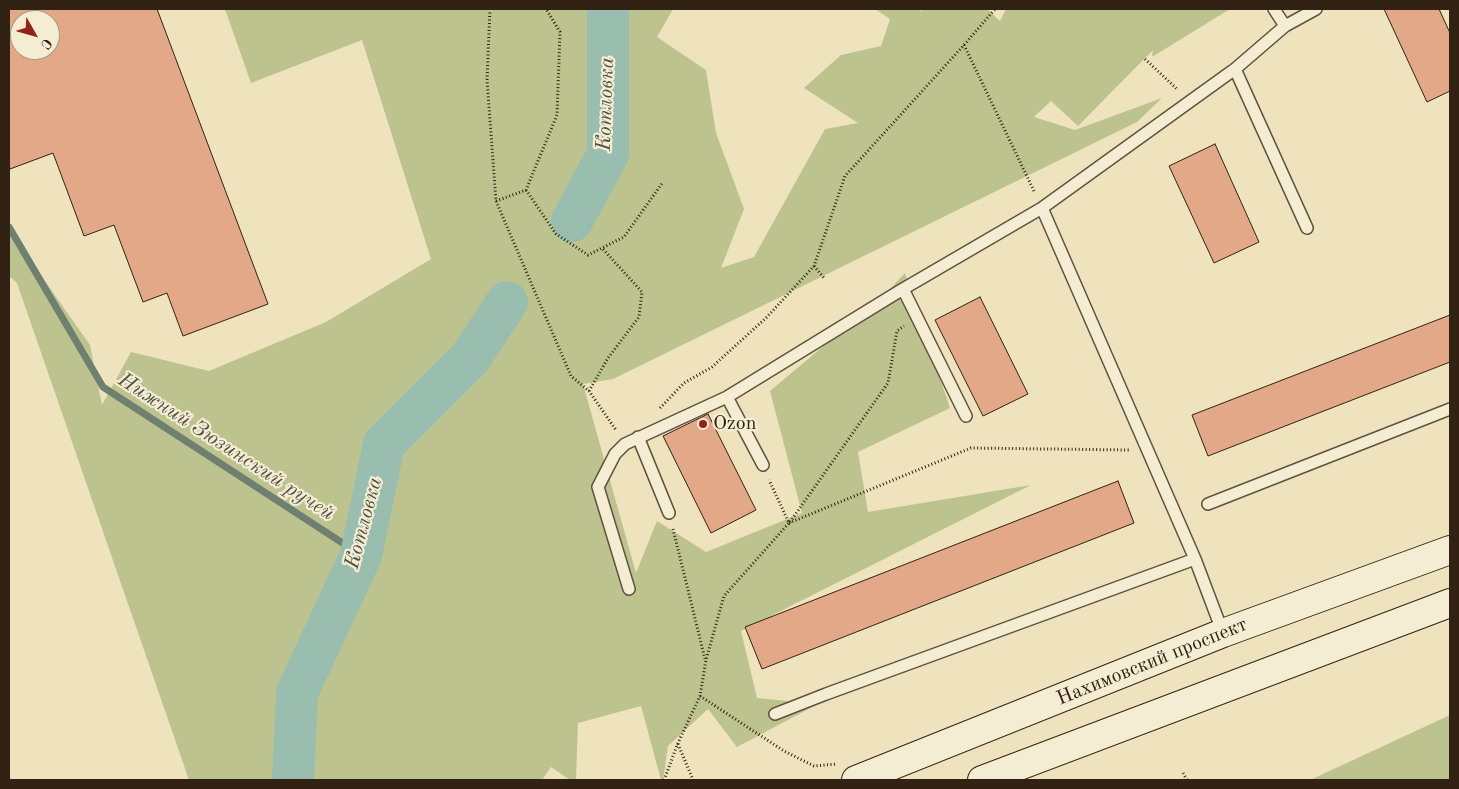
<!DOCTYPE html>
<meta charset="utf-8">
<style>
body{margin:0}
#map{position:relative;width:1459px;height:789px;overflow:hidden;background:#eee3bd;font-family:"Old Standard TT",serif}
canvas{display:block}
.frame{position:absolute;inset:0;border:10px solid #312213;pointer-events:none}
.north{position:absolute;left:10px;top:10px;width:50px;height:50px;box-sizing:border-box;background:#f4edd4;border:1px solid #a69c87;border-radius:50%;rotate:128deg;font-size:14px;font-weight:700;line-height:20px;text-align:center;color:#312213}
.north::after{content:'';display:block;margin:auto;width:18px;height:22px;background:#8f2418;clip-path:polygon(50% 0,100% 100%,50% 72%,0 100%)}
</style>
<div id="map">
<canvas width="1459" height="789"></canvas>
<div class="frame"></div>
<div class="north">С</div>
</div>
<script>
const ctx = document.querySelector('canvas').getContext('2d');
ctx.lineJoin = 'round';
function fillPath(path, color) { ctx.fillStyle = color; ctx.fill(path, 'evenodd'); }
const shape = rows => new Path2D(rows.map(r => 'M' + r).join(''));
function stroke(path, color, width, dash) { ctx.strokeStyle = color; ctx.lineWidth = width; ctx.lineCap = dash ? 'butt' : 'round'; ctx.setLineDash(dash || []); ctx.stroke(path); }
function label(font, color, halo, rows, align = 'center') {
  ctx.font = font + ' "Old Standard TT",serif'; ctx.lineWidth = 4.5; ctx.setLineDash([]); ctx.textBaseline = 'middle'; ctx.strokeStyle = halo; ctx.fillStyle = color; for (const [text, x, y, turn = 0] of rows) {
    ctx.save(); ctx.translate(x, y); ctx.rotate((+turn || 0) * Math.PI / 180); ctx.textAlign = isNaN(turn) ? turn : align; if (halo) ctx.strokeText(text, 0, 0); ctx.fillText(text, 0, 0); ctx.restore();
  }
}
const green = shape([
 [225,9,673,9,657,37,706,70,716,133,744,209,721,268,754,257,825,129,858,123,804,88,841,55,881,46,890,19,875,9,921,9,920,12,923,9,987,9,1000,21,1006,9,1230,9,1152,57,1153,50,1078,126,1051,101,1034,117,1075,130,1162,98,1137,122,613,379,583,384,636,573,657,521,706,552,802,513,770,391,826,344,854,327,905,273,950,408,858,452,868,512,1031,485,741,631,757,698,818,704,737,747,708,709,668,746,663,780,661,780,641,706,578,723,576,780,570,780,551,767,542,780,189,780,17,283,9,276,9,230,90,345,102,405,131,352,209,371,326,322,431,259,362,40,251,83],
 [1450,715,1450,780,1310,780]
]);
const stream = shape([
 [9,227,103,387,361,555]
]);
const river = shape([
 [572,221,608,154,608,9],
 [293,780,297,693,361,555,384,444,470,358,507,302]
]);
const building = shape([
 [9,9,157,9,268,304,183,336,167,293,143,302,114,225,84,236,53,153,10,169,9,165,9,9],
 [20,20,50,20,50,50,20,50,20,20],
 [1384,9,1439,9,1450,33,1450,91,1427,102,1384,9],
 [1215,144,1259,242,1214,263,1169,166,1215,144],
 [980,297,1028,394,983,416,935,320,980,297],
 [1450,315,1450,362,1208,456,1192,415,1450,315],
 [708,414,756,510,711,533,663,436,708,414],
 [1118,481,1134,523,762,669,745,627,1118,481]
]);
const path = shape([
 [490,9,487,80,496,201,571,376,589,391,616,430],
 [964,45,1034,191],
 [1145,59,1178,90],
 [526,190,556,234,588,255,624,237,663,182],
 [496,201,526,190,557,115,560,32,546,9],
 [814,266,824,278],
 [589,391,608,358,639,317,642,292,602,248],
 [660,408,684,383,712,367,767,317,814,266,845,176,964,45,995,9],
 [790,522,888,383,897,331,904,326],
 [789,523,971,448,1129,450],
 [673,529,705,659],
 [700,696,784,751,814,766,837,764],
 [678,744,693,780],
 [1183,773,1187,780],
 [664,780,678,743,700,696,706,660,724,596,789,523,769,480]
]);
const lane = shape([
 [1274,9,1285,26],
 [1235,69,1307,228],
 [1042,208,1195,559,1223,633],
 [903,289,966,416],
 [727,397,763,465],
 [638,437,669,513],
 [1208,504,1450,409],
 [629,589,598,487,615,454,625,444,727,397,903,289,1042,208,1235,69,1285,26,1316,9],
 [775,714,826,694,1195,559]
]);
const secondary = shape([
 [856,780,1223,633,1450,550],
 [982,780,1450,603]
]);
const markers = [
 [703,424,5,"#8f2418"]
];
const poiNames = [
 ["Ozon",713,424]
];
const streetNames = [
 ["Нахимовский проспект",1152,662,-22]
];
const waterNames = [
 ["Котловка",606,104,-88],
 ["Нижний Зюзинский ручей",226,447,33],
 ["Котловка",364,523,-75]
];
fillPath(green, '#bdc38e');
stroke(stream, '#6f8071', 7);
stroke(river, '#99beaf', 42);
fillPath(building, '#e3a888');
stroke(building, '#312213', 1);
stroke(lane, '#60523e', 14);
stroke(secondary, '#312213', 30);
stroke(path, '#312213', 3, [1, 2.5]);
stroke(lane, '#f4edd4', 11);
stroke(secondary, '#f4edd4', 28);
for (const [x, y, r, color] of markers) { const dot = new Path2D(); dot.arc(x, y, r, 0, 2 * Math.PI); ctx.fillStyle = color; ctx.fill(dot); stroke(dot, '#f4edd4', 2); }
label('20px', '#312213', '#f4edd4', poiNames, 'left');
label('20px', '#312213', '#f4edd4', streetNames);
label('italic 21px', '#505142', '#f4edd4', waterNames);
</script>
